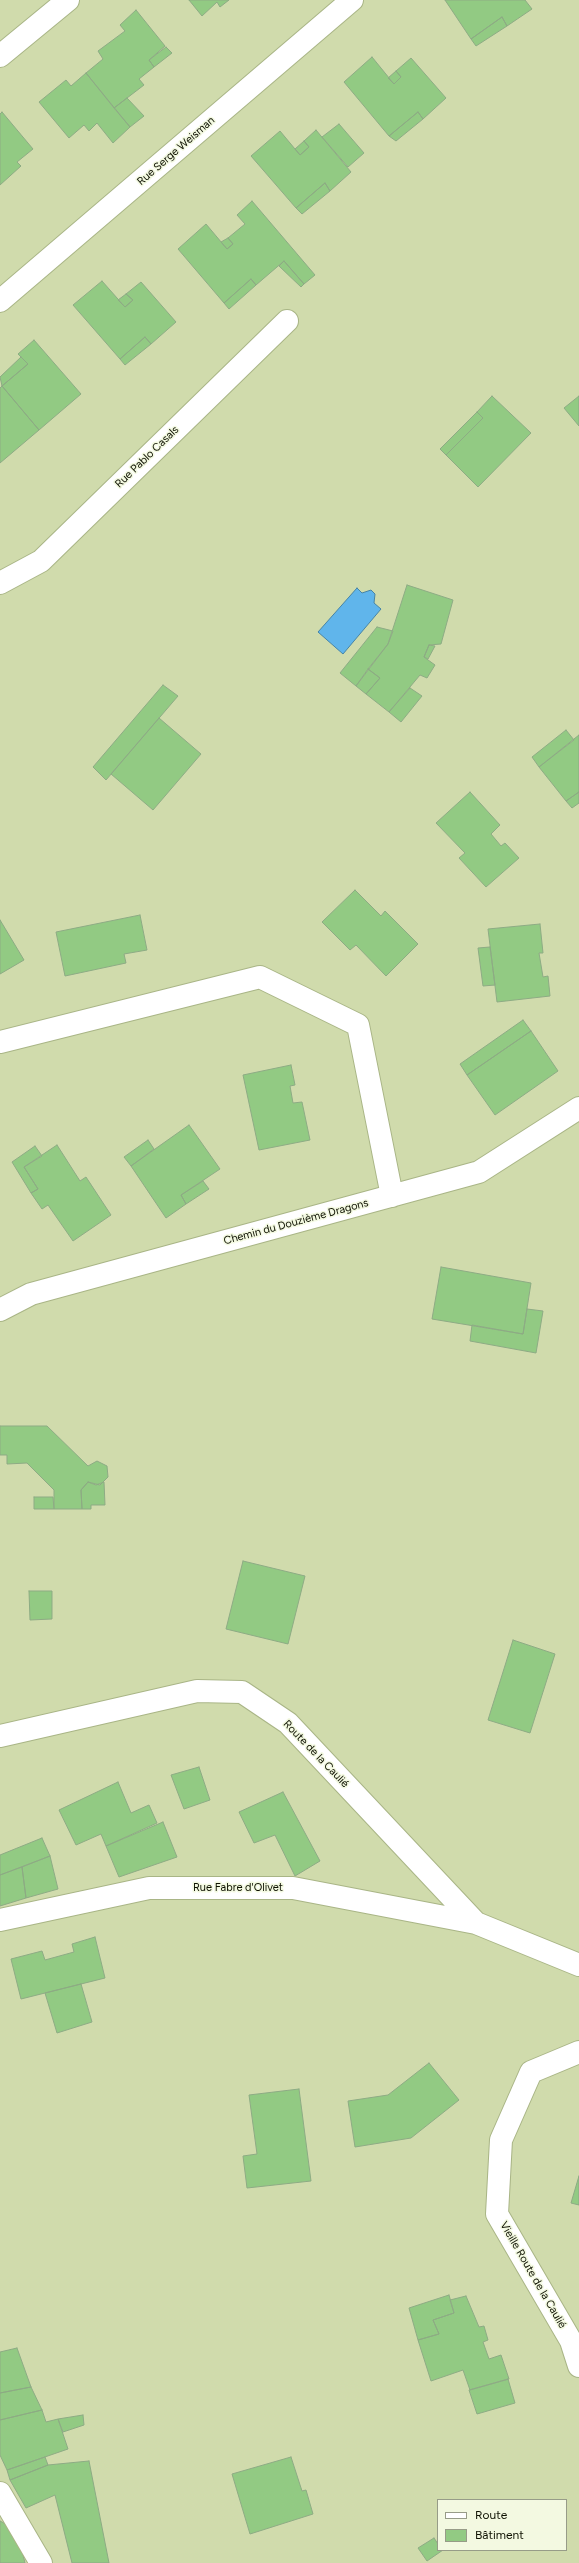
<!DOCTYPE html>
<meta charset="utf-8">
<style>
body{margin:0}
#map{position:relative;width:579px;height:2563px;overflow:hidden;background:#d0dbac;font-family:Figtree,sans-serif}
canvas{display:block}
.legend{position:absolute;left:437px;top:2499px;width:130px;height:52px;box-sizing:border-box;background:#f3f9e1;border:1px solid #979c88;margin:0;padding:5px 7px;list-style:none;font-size:12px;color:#0e1102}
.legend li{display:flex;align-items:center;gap:8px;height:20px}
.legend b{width:20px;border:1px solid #979c88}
</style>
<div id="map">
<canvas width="579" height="2563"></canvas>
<ul class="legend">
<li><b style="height:5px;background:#fff"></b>Route</li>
<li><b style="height:11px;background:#92ca83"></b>Bâtiment</li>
</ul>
</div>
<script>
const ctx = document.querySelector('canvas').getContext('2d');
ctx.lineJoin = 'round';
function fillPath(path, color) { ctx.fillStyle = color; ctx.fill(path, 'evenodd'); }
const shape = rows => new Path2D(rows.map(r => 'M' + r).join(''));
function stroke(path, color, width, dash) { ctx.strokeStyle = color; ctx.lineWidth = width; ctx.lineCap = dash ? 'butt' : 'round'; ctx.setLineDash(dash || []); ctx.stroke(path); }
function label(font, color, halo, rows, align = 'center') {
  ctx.font = font + ' Figtree,sans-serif'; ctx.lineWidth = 3; ctx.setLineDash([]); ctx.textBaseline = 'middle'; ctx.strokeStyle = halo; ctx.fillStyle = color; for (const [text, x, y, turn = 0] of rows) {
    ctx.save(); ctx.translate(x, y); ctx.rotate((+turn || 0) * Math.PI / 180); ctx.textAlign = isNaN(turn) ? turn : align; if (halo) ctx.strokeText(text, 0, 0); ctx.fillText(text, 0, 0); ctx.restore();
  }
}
const water = shape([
 [357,588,362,593,371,590,375,594,374,603,381,609,343,654,318,632,357,588]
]);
const building = shape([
 [189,0,229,0,220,7,217,2,202,16,189,0],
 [445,0,525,0,532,9,507,26,502,17,471,39,445,0],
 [136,10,165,46,149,60,154,67,139,79,144,85,114,108,86,73,103,59,98,51,125,31,120,25,136,10],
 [502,17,507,26,476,46,471,39,502,17],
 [166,47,172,53,154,67,149,60,166,47],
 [372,57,394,84,401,77,396,71,411,58,446,98,423,119,418,112,389,136,344,82,372,57],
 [396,71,401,77,394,84,388,78,396,71],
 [86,73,130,127,113,143,97,123,89,131,84,125,69,138,39,102,66,80,71,86,86,73],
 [127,98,144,116,130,127,114,108,127,98],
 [2,112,33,149,17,162,21,166,0,185,0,114,2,112],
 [418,112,423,119,396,141,389,136,418,112],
 [339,124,364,153,348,167,322,137,339,124],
 [316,130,351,172,330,191,325,183,296,208,251,156,280,131,300,155,309,147,304,141,316,130],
 [304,141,309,147,300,155,295,149,304,141],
 [325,183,330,191,302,214,296,208,325,183],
 [252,201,315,275,304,284,284,261,256,285,251,279,224,303,178,249,206,224,227,249,233,244,228,238,245,224,237,215,252,201],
 [228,238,233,244,227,249,221,242,228,238],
 [284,261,304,284,301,287,279,266,284,261],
 [251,279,256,285,229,309,224,303,251,279],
 [102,281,125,307,133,300,126,294,141,282,176,322,151,344,145,337,120,359,73,305,102,281],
 [126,294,133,300,125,307,118,300,126,294],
 [145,337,151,344,125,365,120,359,145,337],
 [34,340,81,394,39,430,2,386,28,364,18,354,34,340],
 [21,357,28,364,2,386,0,377,21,357],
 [2,386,39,430,0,463,0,388,2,386],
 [492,396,531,433,478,487,446,455,483,418,477,412,492,396],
 [579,396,579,426,564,408,579,396],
 [477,412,483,418,446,455,440,449,477,412],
 [407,585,453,600,441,644,429,645,424,657,435,665,427,678,420,675,389,712,366,694,380,678,368,669,388,644,407,585],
 [377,627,393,631,388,644,356,686,340,673,377,627],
 [429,645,435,646,428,659,424,657,429,645],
 [368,669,380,678,366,694,356,686,368,669],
 [163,685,178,696,106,780,93,767,163,685],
 [410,688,422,696,401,722,389,712,410,688],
 [159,718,201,754,153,810,111,774,159,718],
 [566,730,574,740,539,767,532,757,566,730],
 [579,735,579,792,566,801,539,767,579,735],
 [470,792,500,825,491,834,501,846,505,843,519,858,486,887,459,858,465,853,436,823,470,792],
 [579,792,579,803,572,808,566,801,579,792],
 [355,890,381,916,385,911,418,944,386,976,356,945,350,950,322,922,355,890],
 [140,915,147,950,124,954,126,963,65,976,56,932,140,915],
 [0,920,24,960,0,974,0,920],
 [540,924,543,953,539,953,543,977,548,976,550,996,497,1002,488,929,540,924],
 [490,947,495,985,483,986,478,948,490,947],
 [523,1020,531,1031,467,1075,460,1064,523,1020],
 [531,1031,558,1071,495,1115,467,1075,531,1031],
 [291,1065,295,1085,290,1086,293,1103,302,1102,310,1140,259,1150,243,1075,291,1065],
 [189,1125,220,1169,181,1195,186,1204,166,1218,131,1166,189,1125],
 [148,1140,154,1149,131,1166,124,1157,148,1140],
 [57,1145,80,1181,86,1177,111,1215,73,1241,48,1205,42,1209,31,1193,38,1189,24,1167,57,1145],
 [35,1146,42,1156,24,1167,38,1189,31,1193,12,1162,35,1146],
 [203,1181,209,1189,186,1204,181,1195,203,1181],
 [441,1267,531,1283,523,1334,432,1319,441,1267],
 [527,1309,543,1311,536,1353,470,1341,472,1325,523,1334,527,1309],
 [0,1426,47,1426,88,1466,97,1461,107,1466,108,1477,100,1485,88,1482,81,1490,82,1509,54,1509,54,1490,27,1463,7,1464,7,1455,0,1455,0,1426],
 [88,1482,96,1485,104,1482,105,1505,91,1505,91,1509,82,1509,81,1490,88,1482],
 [34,1497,53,1497,54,1509,34,1509,34,1497],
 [243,1561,305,1576,288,1644,226,1629,243,1561],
 [29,1591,52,1591,52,1619,30,1620,29,1591],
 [513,1640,555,1654,530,1733,488,1720,513,1640],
 [199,1767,210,1800,184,1809,171,1775,199,1767],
 [118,1782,131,1813,149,1805,157,1823,106,1846,101,1834,76,1845,59,1810,118,1782],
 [283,1792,320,1861,295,1876,275,1835,254,1843,239,1812,283,1792],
 [163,1822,177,1857,119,1877,106,1846,163,1822],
 [42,1838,50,1856,0,1875,0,1855,42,1838],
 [50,1856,58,1889,26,1898,22,1867,50,1856],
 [22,1867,26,1898,0,1906,0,1875,22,1867],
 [95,1937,105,1978,21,1999,11,1959,42,1951,45,1960,74,1952,72,1944,95,1937],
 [81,1984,92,2022,57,2033,45,1993,81,1984],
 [429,2063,459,2100,411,2138,355,2147,348,2101,388,2095,429,2063],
 [299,2089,311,2181,247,2188,243,2156,257,2154,249,2095,299,2089],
 [579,2176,579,2205,571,2203,579,2176],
 [449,2295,454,2313,433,2320,439,2334,418,2340,409,2308,449,2295],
 [466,2296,479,2327,484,2326,488,2340,483,2342,489,2359,501,2355,509,2379,470,2390,463,2370,431,2381,418,2340,439,2334,433,2320,454,2313,450,2300,466,2296],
 [17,2348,31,2387,0,2393,0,2352,17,2348],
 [508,2379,515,2403,477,2414,469,2390,508,2379],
 [31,2387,42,2410,0,2420,0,2393,31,2387],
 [42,2410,46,2422,58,2419,68,2449,7,2470,0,2455,0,2420,42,2410],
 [83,2415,84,2425,63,2432,58,2419,83,2415],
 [45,2457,48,2465,10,2480,7,2470,45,2457],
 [291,2457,302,2491,306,2490,313,2514,250,2534,232,2474,291,2457],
 [89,2461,109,2563,72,2563,55,2495,26,2508,10,2480,48,2465,89,2461],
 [0,2521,17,2530,25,2563,0,2563,0,2521],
 [434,2538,438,2544,438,2550,443,2550,427,2561,418,2548,434,2538]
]);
const street = shape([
 [0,56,68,0],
 [0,301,352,0],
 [0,583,41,561,287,321],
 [0,1042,260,977,358,1025,392,1196],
 [0,1310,31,1294,479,1172,579,1108],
 [0,1736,197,1691,242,1692,288,1723,476,1923,579,1965],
 [0,1920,149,1888,293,1888,476,1923],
 [579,2052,531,2072,501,2140,497,2214,571,2341,579,2366],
 [0,2493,41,2563]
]);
const streetNames = [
 ["Rue Serge Weisman",176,151,-41],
 ["Rue Pablo Casals",147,457,-44],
 ["Chemin du Douzième Dragons",296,1222,-15],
 ["Route de la Caulié",316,1754,46],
 ["Rue Fabre d'Olivet",238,1888],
 ["Vieille Route de la Caulié",533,2275,60]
];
fillPath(water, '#60b5eb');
stroke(water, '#4784a5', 1);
fillPath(building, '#92ca83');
stroke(building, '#8dab84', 1);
stroke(street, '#a9b586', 24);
stroke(street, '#fff', 22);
label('11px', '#0e1102', '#f3f9e1', streetNames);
</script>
